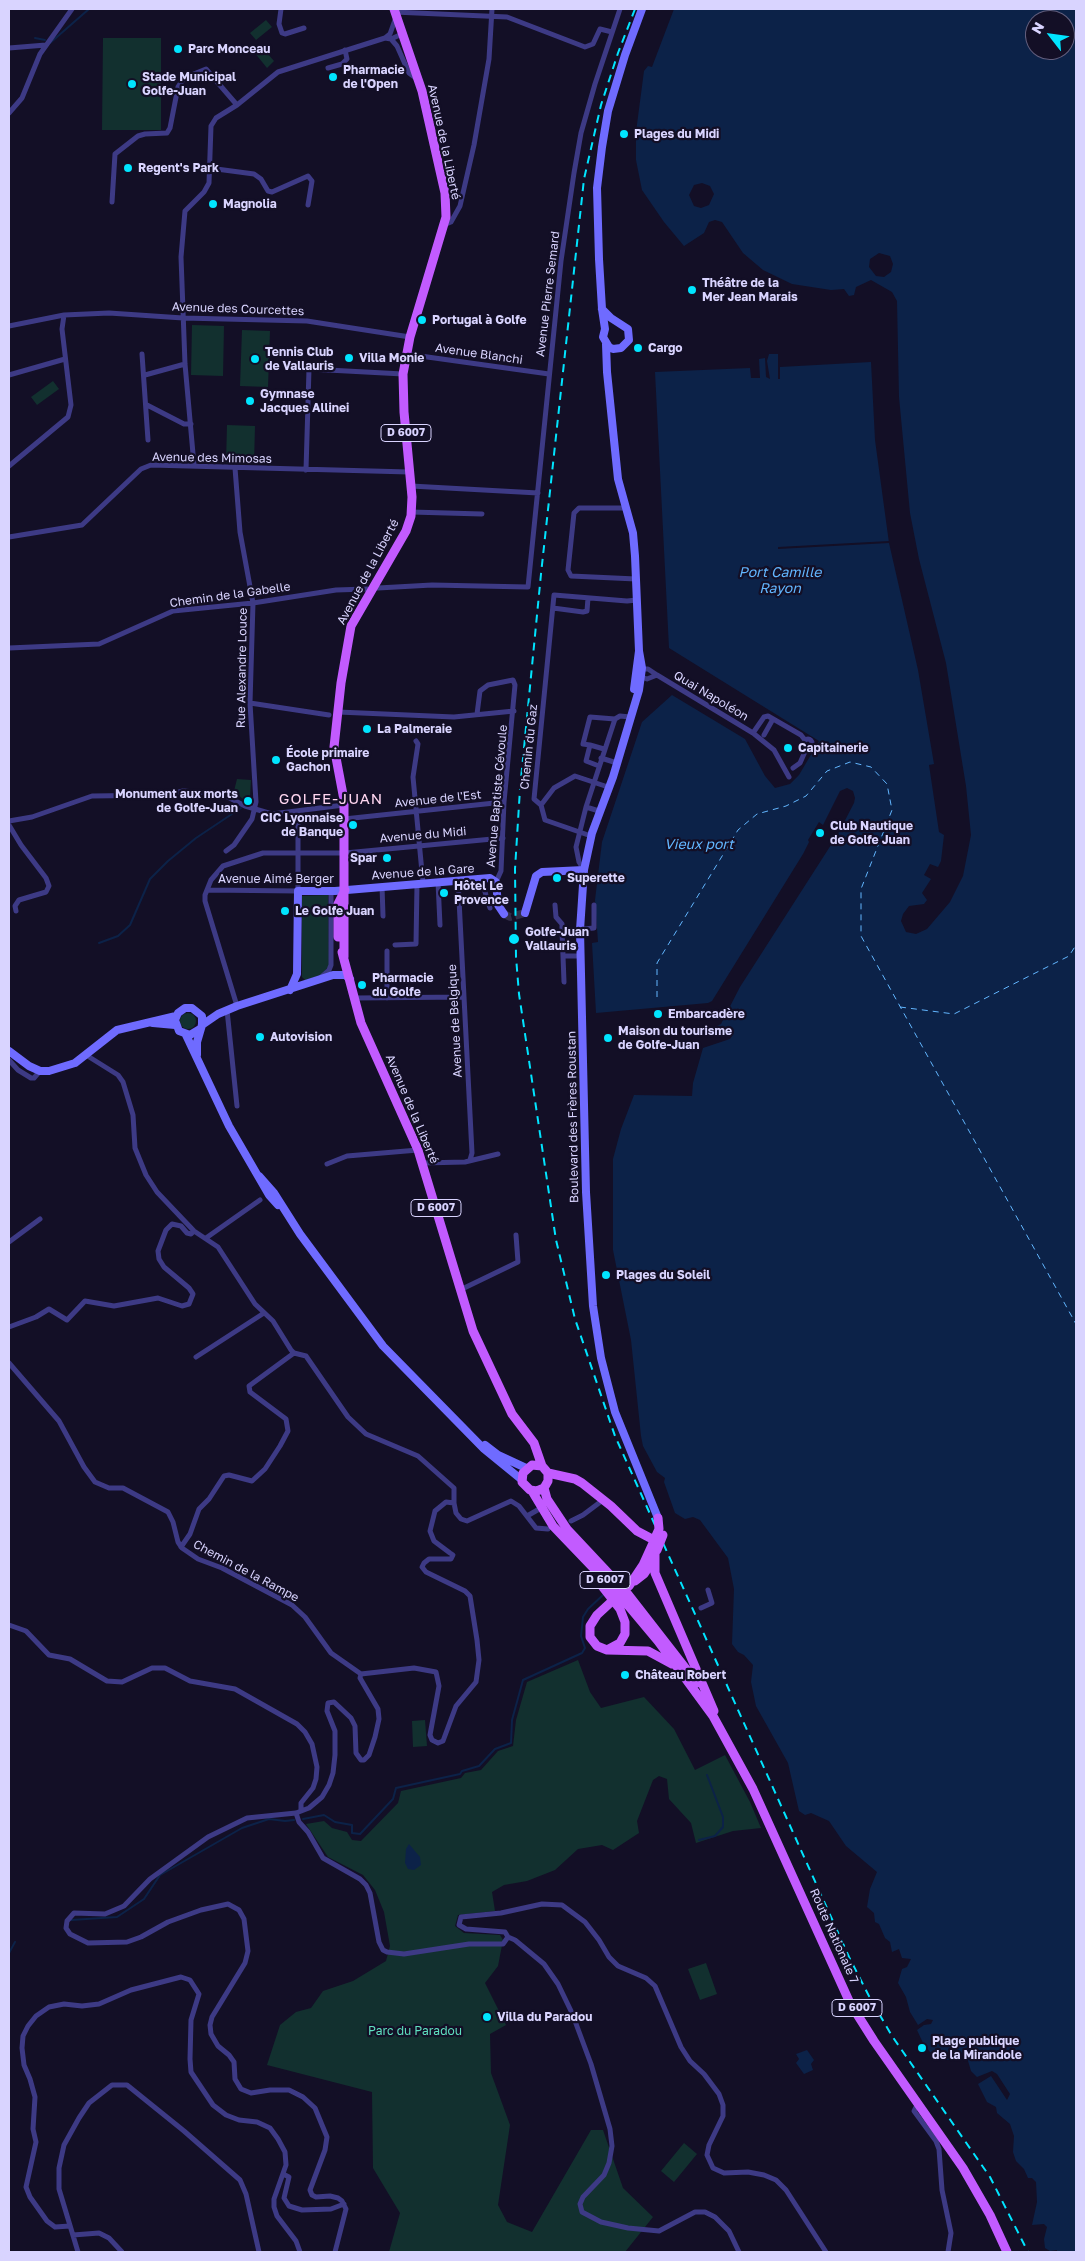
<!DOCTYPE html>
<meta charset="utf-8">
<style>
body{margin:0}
#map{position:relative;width:1085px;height:2261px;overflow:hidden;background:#130f26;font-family:"Golos Text",sans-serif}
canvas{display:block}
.frame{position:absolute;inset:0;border:10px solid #d9d4ff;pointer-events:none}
.north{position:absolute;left:1025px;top:10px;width:50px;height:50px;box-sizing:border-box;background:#130f26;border:1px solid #625e7d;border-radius:50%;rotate:300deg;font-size:14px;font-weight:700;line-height:20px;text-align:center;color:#d9d4ff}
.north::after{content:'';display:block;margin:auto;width:18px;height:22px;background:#00e5ff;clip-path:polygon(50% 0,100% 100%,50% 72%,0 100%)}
</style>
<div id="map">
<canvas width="1085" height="2261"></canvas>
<div class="frame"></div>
<div class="north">N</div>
</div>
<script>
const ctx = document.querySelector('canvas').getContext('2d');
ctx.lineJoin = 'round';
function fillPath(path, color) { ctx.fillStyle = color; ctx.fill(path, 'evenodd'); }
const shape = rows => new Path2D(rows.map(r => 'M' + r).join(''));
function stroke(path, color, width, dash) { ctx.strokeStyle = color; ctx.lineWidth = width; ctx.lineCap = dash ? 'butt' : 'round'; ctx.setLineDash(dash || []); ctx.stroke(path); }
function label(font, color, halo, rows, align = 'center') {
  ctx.font = font + ' "Golos Text",sans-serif'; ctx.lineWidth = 4.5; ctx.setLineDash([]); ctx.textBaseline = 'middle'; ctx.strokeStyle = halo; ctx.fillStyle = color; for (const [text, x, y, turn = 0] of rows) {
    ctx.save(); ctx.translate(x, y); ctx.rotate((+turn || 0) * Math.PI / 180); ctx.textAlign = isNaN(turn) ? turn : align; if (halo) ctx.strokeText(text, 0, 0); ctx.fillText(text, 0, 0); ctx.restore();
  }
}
const green = shape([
 [266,20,272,27,256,40,250,33],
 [103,38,161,38,161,130,102,130],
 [261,46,274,61,267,68,254,52],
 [192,325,224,326,223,376,191,375],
 [242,330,270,331,268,387,240,386],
 [53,381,59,389,37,405,31,397],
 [227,425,255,426,254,464,226,463],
 [237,779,251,780,250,798,246,802,234,791],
 [328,895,329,966,321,975,305,980,302,977,302,896],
 '180 1021a8 8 0 1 1 16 0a8 8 0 1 1-16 0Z',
 [578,1660,590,1692,601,1708,644,1697,674,1729,695,1770,725,1755,750,1802,761,1828,733,1831,696,1843,691,1823,669,1799,667,1779,659,1776,653,1780,637,1821,639,1833,613,1850,602,1845,578,1849,555,1870,527,1881,504,1885,492,1892,495,1911,458,1915,455,1926,464,1933,500,1935,503,1940,498,1966,485,1983,506,2025,490,2034,491,2073,510,2125,498,2205,507,2222,532,2232,591,2130,603,2130,623,2188,653,2217,625,2252,389,2252,400,2213,373,2168,372,2092,267,2065,280,2025,296,2012,311,2008,323,1991,353,1981,386,1961,390,1946,384,1912,375,1890,363,1875,328,1857,306,1824,324,1821,332,1828,347,1832,352,1840,361,1841,398,1803,401,1791,461,1778,465,1773,481,1770,498,1751,513,1746,516,1720,527,1682],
 [425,1720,427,1746,413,1747,412,1721],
 [706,1963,717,1994,700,2000,688,1969],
 [684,2143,697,2154,674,2182,661,2171]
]);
const water = shape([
 [674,9,1076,9,1076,2252,1057,2252,1057,2250,1050,2251,1045,2248,1044,2239,1047,2227,1044,2224,1032,2225,1037,2202,1036,2182,1032,2178,1028,2178,1024,2169,1016,2161,1013,2152,1014,2136,1010,2124,997,2113,996,2107,987,2102,978,2084,991,2076,1007,2100,1010,2094,997,2074,992,2071,977,2077,971,2071,966,2054,953,2060,944,2060,930,2052,924,2045,917,2030,924,2025,931,2024,933,2020,927,2019,918,2025,910,2012,906,1997,898,1983,902,1969,907,1967,911,1959,902,1958,899,1949,892,1952,890,1942,885,1938,879,1924,875,1922,874,1913,867,1907,870,1889,877,1872,846,1846,829,1821,811,1813,805,1815,799,1811,788,1763,756,1706,751,1682,753,1665,744,1655,738,1652,732,1644,734,1589,728,1558,700,1520,693,1517,685,1519,675,1513,664,1482,665,1478,657,1472,643,1446,641,1436,631,1340,613,1250,613,1159,621,1129,634,1095,692,1096,693,1083,703,1048,730,1039,732,1036,729,1032,706,1037,705,1032,721,1024,740,987,838,834,854,803,855,798,853,791,847,788,840,791,823,825,819,822,808,840,809,842,803,854,712,1001,708,1003,596,1013,592,943,598,942,595,900,602,842,642,722,672,695,745,739,765,776,775,788,790,784,799,775,819,741,669,648,655,372,750,368,751,378,760,378,759,359,765,358,766,377,770,379,767,361,769,354,778,354,778,379,780,379,780,367,871,362,875,440,889,543,918,670,934,764,929,765,939,832,944,835,941,861,938,867,930,864,924,875,931,879,922,893,927,900,924,904,909,906,903,914,901,921,906,932,916,934,927,929,950,902,963,876,971,835,966,786,946,663,919,559,910,513,899,397,897,301,892,292,871,280,856,287,854,295,849,296,844,289,831,290,792,284,763,270,743,253,722,222,715,220,709,222,704,233,684,246,664,222,642,190,636,160,636,132,644,71,648,66,652,67],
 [1035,20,1065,20,1065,50,1035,50],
 [702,183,710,186,714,194,709,205,701,208,694,206,689,195,694,185],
 [879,253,890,256,893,264,891,272,884,277,876,276,869,267,870,259],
 [409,1844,420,1857,421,1865,414,1870,408,1869,405,1863,406,1849],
 [807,2050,814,2060,811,2064,813,2070,804,2074,796,2063,799,2059,796,2054]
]);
const pier = shape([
 [889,541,889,543,778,549,778,547]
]);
const stream = shape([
 [35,38,45,40],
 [50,43,89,9],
 [99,943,118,936,130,925,150,879,168,861,196,838,241,808],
 [303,1819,324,1815,335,1822,352,1825,352,1833,360,1834,393,1799,396,1788,460,1774,462,1771,479,1766,495,1749,511,1743,512,1720,523,1680,582,1653,585,1648,581,1636,583,1617,588,1609,603,1595],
 [699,1840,715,1836,723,1827,723,1817,707,1775],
 [71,1920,117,1917,144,1899,160,1875,242,1828,269,1819,285,1821,294,1820],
 [9,1953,15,1942]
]);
const ferry = shape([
 [657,997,657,963,738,830,757,814,786,806,806,796,827,771,850,762,871,767,887,784,892,810,861,889,861,936,1076,1324],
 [900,1007,954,1014,1069,956,1076,945]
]);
const secondaryTunnel = shape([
 [504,914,510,917,525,913]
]);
const street = shape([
 [281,9,279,24,282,33,285,34,304,28],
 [394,12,507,17,585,47,593,44,600,29,612,32],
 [385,38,390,34,396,17],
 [391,39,397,46,409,73,417,79],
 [9,48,46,45],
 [328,68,342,64,347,59,345,50],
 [9,113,22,98,40,54,72,9],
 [209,168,254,174,261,179,268,191,272,192,308,176,312,181,308,205],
 [112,202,115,154,138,136,145,134,167,133,170,128,178,87,184,78,206,69,237,105],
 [446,224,451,222,460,206,474,145,489,59,492,9],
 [9,326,64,315,109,313,183,318,307,321,410,337],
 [142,354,148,440],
 [406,354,549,374],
 [9,375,65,359],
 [145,375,185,364],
 [147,405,184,424,191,424],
 [194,465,185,364,181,257,185,211,204,192,209,183,211,126,216,118,237,105,278,72,385,38,391,39,402,34],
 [9,466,68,417,71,405,62,329,64,315],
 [306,470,309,369,403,374],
 [411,486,538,493],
 [625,508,579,508,574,513,568,570,571,576,636,579],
 [411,512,482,514],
 [9,537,82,525,141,469,151,465,409,472],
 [374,586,378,588,432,585,528,587,561,261,574,173,581,133,595,84,620,9],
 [553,608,583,612,587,611,588,598],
 [9,648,99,644,173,611,253,603,336,590,367,589,371,591],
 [639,669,648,669,657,675,647,679,639,676],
 [657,675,753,733,764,717,768,716,801,735,805,740],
 [250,703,329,715],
 [338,712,454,717,514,711],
 [477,714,480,691,488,685,513,680,515,685,504,802,501,871,496,882],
 [753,733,774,750,789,777],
 [764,735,773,719],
 '804 743a4 4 0 1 1 8 0a4 4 0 1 1-8 0Z',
 [416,741,418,744,413,777,423,883],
 [590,745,583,744,590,717,615,719],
 [601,758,617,763],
 [599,766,586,761,590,745,604,749],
 [793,768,800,763,807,747],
 [541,805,534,799,554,595,627,601,637,600],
 [541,805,554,788,575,776,608,787],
 [541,805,545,820,591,836],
 [586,807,599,811],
 [344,819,504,802],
 [9,821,32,817,92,796,166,795,183,791,222,794,245,806,272,814,344,805],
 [9,825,21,845,46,878,49,886,46,892,19,900,15,906,16,911],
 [226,851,234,845,252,819,256,802,250,703,253,603,240,532,235,468],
 [584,870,579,862,576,847,586,807,615,719,620,716,630,717],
 [481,879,490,908],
 [458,880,472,1153,470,1160],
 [438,882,440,925],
 [382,886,383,916],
 [207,890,298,891,298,811],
 [555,905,556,917,562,924,562,931],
 [395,945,416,944,417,884],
 [563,956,564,982],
 [581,956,563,956,562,931,594,928,594,905],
 [320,978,329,970,331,965,331,891],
 [355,998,464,997],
 [387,998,387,951],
 [237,1006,205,901,205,895,211,880,223,866,263,853,345,853,503,838],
 [227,1010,237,1106],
 [86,1055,118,1075,123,1082,133,1115,135,1148,146,1175,157,1192,194,1231,218,1247,255,1304,273,1321,291,1350,294,1353,306,1356,348,1417,366,1434,418,1456,454,1488,454,1503],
 [9,1060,18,1070,31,1078,34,1078,40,1071],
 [422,1163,465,1162,498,1154],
 [327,1164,347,1156,418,1150],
 [206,1238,260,1200],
 [9,1242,40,1219],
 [460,1290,518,1262,516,1235],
 [9,1327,36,1317,49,1309,67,1320,85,1301,114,1306,158,1298,182,1306,189,1304,193,1294,189,1288,164,1267,159,1259,158,1251,166,1230,172,1224,181,1226,187,1233,191,1234,194,1231],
 [196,1357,264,1313],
 [9,1363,59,1421,84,1467,95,1482,109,1488,123,1488,168,1512,173,1522,178,1542,182,1548,198,1559,222,1568,292,1605,305,1617,331,1653,361,1674],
 [454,1503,456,1513,461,1519,467,1521,511,1501,519,1506,536,1528,548,1529],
 [527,1516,541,1508],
 [571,1521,583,1515,603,1500],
 [181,1547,190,1534,199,1509,209,1499,224,1476,229,1475,252,1481,265,1469,280,1446,288,1431,286,1419,250,1392,249,1386,294,1353],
 [701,1608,712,1603,708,1590],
 [9,1625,26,1631,49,1655,70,1659,107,1681,122,1682,152,1668,165,1668,190,1681,235,1689,297,1724,305,1732,312,1744,317,1767,316,1779,313,1788,301,1803,301,1811],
 [361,1674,414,1668,436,1672,439,1686,430,1735,432,1740,438,1743,443,1741,456,1706,476,1682,479,1660,477,1640,470,1596,465,1591,426,1572,422,1567,424,1563,429,1559,451,1559,453,1555,450,1553,434,1541,430,1531,435,1511,446,1502,454,1503],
 [296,1813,299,1822,308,1832,323,1858,360,1879,366,1885,370,1893,379,1942,383,1950,387,1952,404,1954,469,1944,503,1944,508,1937,505,1932,466,1929,459,1925,461,1917,501,1913,542,1904,562,1905,585,1922,599,1940,609,1957,618,1966,646,1978,655,1986,681,2047,690,2061,704,2074,719,2094,723,2105,723,2116,709,2145,707,2155,713,2168,724,2173,748,2172,764,2175,776,2180,786,2190,826,2252],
 [508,1937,515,1940,544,1964,558,1984,572,2013,591,2064,610,2129,612,2146,609,2163,604,2175,583,2197,580,2204,582,2212,601,2222,628,2228,659,2231,695,2212,705,2212,715,2217,729,2231,739,2252],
 [918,2103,914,2111,936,2141,939,2149,942,2190,951,2233,948,2252],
 [285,2175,289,2177,284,2198,289,2206,302,2210,331,2209,344,2204],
 [70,2226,55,2227,47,2221,30,2197,26,2187,36,2142,33,2129,35,2097,30,2079,24,2065,22,2048,23,2036,28,2026,36,2016,49,2007,64,2004,82,2006,99,2004,131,1990,181,1977,190,1980,199,1994,191,2020,190,2059,191,2072,213,2105,226,2115,239,2120,257,2122,270,2128,278,2139,285,2152,286,2165,274,2199,274,2207,277,2216,296,2241,300,2252],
 [73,2235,99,2233,109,2238,122,2252],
 [78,2252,59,2189,59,2168,64,2145,79,2118,89,2103,112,2085,127,2085,184,2131,240,2180,246,2194,259,2252],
 [335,2252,346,2209,342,2201,338,2198,330,2196,316,2197,312,2195,310,2190,325,2150,327,2137,315,2108,303,2097,289,2090,270,2090,251,2093,241,2089,235,2079,234,2062,229,2055,218,2046,211,2034,210,2025,212,2017,245,1963,248,1951,244,1919,239,1910,228,1904,201,1910,168,1922,141,1937,127,1942,88,1943,70,1934,66,1928,67,1921,74,1913,105,1914,124,1906,150,1879,208,1837,247,1818,296,1813,309,1808,322,1797,329,1785,333,1773,335,1755,335,1731,327,1711,328,1703,334,1702,351,1718,355,1726,356,1753,361,1760,364,1760,369,1755,375,1737,379,1719,378,1709,360,1678,361,1674]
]);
const secondary = shape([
 [602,309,611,318,628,329,629,340,621,348,613,349,609,347,603,337,605,329,602,309,599,259,597,188,602,147,608,111,625,55,642,9],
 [606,344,607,372,618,479,633,533,635,556,639,651,634,689],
 [639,651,642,668,639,690,613,777,592,833,584,870,580,930,586,1192,593,1306,601,1358,615,1412,658,1518],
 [525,913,536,876,542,872,584,870],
 [290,990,297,974,298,891,335,891,490,878,496,882,498,905,504,914],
 [153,1023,175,1025],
 [202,1025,218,1014,237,1006,333,975,345,975,350,979],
 [186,1035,229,1126,269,1195,278,1205],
 [9,1051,29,1066,40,1071,49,1071,75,1063,117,1030,176,1016],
 [197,1055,197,1042,202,1025,202,1016,192,1008,185,1008,178,1013,175,1020,179,1031,190,1035,200,1029],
 [259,1176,274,1193,300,1234,383,1346,484,1449,522,1480],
 [485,1445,498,1455,526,1468]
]);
const primary = shape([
 [338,937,338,904,345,890],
 [342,952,361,1023,418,1150,473,1331,512,1414,534,1443,542,1466,548,1473,548,1481,544,1488,537,1491,530,1490,522,1482,523,1473,532,1465,542,1466],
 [344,957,344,800,334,747,341,683,351,626,406,531,411,516,412,497,404,412,403,374,410,337,446,217,445,193,422,91,394,9],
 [548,1473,575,1479,582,1483,611,1506,637,1531,654,1540],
 [544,1488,547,1499,567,1529,627,1593,697,1683],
 [532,1491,553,1526,622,1598,658,1641,713,1716,753,1789,850,2003,874,2041,963,2168,990,2215,1007,2252],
 [655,1541,655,1573,714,1711],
 [598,1581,620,1609,625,1622,625,1634,620,1643,607,1650],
 [635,1581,644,1574,654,1559],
 [629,1586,643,1565,653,1543],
 [610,1603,597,1615,590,1626,590,1637,597,1646,607,1650,648,1651,672,1664]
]);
const rail = shape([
 [635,9,618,53,601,105,584,179,541,574,520,789,515,869,516,957,519,994,556,1240,575,1319,615,1436,849,1957,871,2000,892,2036,990,2177,1028,2252]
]);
const primaryBridge = shape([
 [654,1540,659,1529,658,1518],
 [657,1550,663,1535]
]);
const markers = [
 [178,49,5,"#00e5ff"],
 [333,77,5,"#00e5ff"],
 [132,84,5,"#00e5ff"],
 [624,134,5,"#00e5ff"],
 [128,168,5,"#00e5ff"],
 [213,204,5,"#00e5ff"],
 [692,290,5,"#00e5ff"],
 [422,320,5,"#00e5ff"],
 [638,348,5,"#00e5ff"],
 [349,358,5,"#00e5ff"],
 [255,359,5,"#00e5ff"],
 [250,401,5,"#00e5ff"],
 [367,729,5,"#00e5ff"],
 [788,748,5,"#00e5ff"],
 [276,760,5,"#00e5ff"],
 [248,801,5,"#00e5ff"],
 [353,825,5,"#00e5ff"],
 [820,833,5,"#00e5ff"],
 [387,858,5,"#00e5ff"],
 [557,878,5,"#00e5ff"],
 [444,893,5,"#00e5ff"],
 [285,911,5,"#00e5ff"],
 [514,939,6,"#00e5ff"],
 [362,985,5,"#00e5ff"],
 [658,1014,5,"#00e5ff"],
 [260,1037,5,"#00e5ff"],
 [608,1038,5,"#00e5ff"],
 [606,1275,5,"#00e5ff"],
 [625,1675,5,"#00e5ff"],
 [487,2017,5,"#00e5ff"],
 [922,2048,5,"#00e5ff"]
];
const shields = [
 [406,433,50],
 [436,1208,50],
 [605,1580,50],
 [857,2008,50]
];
const shieldNames = [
 ["D 6007",406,433],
 ["D 6007",436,1208],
 ["D 6007",605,1580],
 ["D 6007",857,2008]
];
const poiNames = [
 ["Parc Monceau",188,49],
 ["Pharmacie",343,70],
 ["de l'Open",343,84],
 ["Stade Municipal",142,77],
 ["Golfe-Juan",142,91],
 ["Plages du Midi",634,134],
 ["Regent's Park",138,168],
 ["Magnolia",223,204],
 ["Théâtre de la",702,283],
 ["Mer Jean Marais",702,297],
 ["Portugal à Golfe",432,320],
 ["Cargo",648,348],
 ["Tennis Club",265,352],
 ["de Vallauris",265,366],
 ["Villa Monie",359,358],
 ["Gymnase",260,394],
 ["Jacques Allinei",260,408],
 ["La Palmeraie",377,729],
 ["Capitainerie",798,748],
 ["École primaire",286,753],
 ["Gachon",286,767],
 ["Monument aux morts",238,794,"right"],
 ["de Golfe-Juan",238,808,"right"],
 ["CIC Lyonnaise",343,818,"right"],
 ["de Banque",343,832,"right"],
 ["Club Nautique",830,826],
 ["de Golfe Juan",830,840],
 ["Spar",377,858,"right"],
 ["Superette",567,878],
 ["Hôtel Le",454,886],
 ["Provence",454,900],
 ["Le Golfe Juan",295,911],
 ["Golfe-Juan",525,932],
 ["Vallauris",525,946],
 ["Pharmacie",372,978],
 ["du Golfe",372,992],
 ["Embarcadère",668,1014],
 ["Maison du tourisme",618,1031],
 ["de Golfe-Juan",618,1045],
 ["Autovision",270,1037],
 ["Plages du Soleil",616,1275],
 ["Château Robert",635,1675],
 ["Villa du Paradou",497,2017],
 ["Plage publique",932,2041],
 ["de la Mirandole",932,2055]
];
const streetNames = [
 ["Avenue de la Liberté",444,142,78],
 ["Avenue Pierre Semard",548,294,-83],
 ["Avenue des Courcettes",238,309,2],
 ["Avenue Blanchi",479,354,8],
 ["Avenue des Mimosas",212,458,1],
 ["Avenue de la Liberté",368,572,-62],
 ["Chemin de la Gabelle",230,595,-8],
 ["Rue Alexandre Louce",242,668,-89],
 ["Quai Napoléon",711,696,31],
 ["Chemin du Gaz",529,747,-84],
 ["Avenue Baptiste Cévoule",497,796,-85],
 ["Avenue de l'Est",438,799,-6],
 ["Avenue du Midi",423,835,-5],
 ["Avenue de la Gare",423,872,-4],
 ["Avenue Aimé Berger",276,879],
 ["Avenue de Belgique",455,1021,-93],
 ["Avenue de la Liberté",412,1109,67],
 ["Boulevard des Frères Roustan",573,1117,-91],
 ["Chemin de la Rampe",246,1571,28],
 ["Route Nationale 7",834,1936,66]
];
const parkNames = [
 ["Parc du Paradou",415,2031]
];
const waterNames = [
 ["Port Camille",780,573],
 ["Rayon",780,589],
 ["Vieux port",699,845]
];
const quarterNames = [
 ["GOLFE-JUAN",331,799]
];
fillPath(green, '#12302f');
fillPath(water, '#0c2248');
fillPath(pier, '#130f26');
stroke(stream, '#0c2248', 2);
stroke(ferry, '#62b6ff', 1, [6, 5]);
stroke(secondaryTunnel, '#312d47', 8, [8, 4]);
stroke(street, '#3d3a85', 5);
stroke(secondary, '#6f6bff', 8);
stroke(primary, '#c25bff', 9);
stroke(rail, '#00e5ff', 2, [8, 6]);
stroke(primaryBridge, '#c25bff', 9);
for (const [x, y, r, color] of markers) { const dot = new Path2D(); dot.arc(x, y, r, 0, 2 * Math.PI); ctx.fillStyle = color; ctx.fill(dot); stroke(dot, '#130f26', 2); }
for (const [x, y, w] of shields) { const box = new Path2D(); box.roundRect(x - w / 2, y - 8.5, w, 17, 4); ctx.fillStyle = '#130f26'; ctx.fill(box); stroke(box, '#d9d4ff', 1); }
label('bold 11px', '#d9d4ff', null, shieldNames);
label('bold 12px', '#d9d4ff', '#130f26', poiNames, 'left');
label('12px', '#d9d4ff', '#130f26', streetNames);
label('12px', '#5fe0c0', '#130f26', parkNames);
label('italic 14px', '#62b6ff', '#130f26', waterNames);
ctx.letterSpacing = '1px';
label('15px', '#ffd6f0', '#130f26', quarterNames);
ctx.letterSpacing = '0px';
</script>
